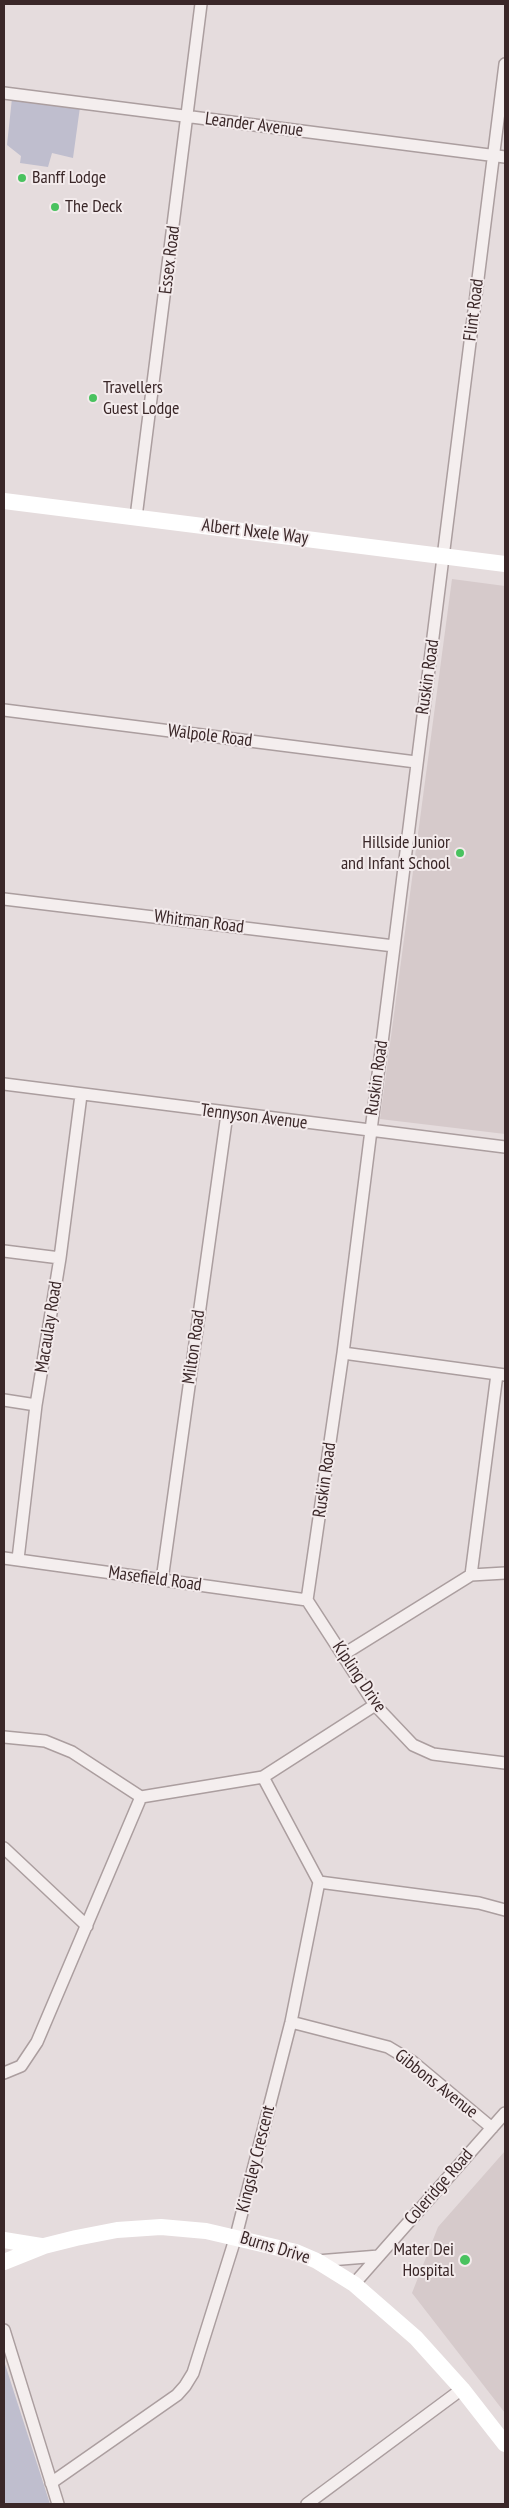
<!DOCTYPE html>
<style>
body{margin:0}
#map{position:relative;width:509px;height:2508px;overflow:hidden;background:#e5dcdd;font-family:"PT Sans Narrow",sans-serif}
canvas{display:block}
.frame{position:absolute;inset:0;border:5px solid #3a2728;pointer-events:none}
</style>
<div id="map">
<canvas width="509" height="2508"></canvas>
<div class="frame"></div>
</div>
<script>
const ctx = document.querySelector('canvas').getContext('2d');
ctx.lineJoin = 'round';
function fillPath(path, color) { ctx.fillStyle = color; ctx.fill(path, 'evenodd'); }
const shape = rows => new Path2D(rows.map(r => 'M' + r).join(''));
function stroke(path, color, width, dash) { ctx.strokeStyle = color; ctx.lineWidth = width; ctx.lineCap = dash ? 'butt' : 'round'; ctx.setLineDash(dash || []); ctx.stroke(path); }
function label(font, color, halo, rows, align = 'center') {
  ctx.font = font + ' "PT Sans Narrow",sans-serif'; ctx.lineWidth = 4; ctx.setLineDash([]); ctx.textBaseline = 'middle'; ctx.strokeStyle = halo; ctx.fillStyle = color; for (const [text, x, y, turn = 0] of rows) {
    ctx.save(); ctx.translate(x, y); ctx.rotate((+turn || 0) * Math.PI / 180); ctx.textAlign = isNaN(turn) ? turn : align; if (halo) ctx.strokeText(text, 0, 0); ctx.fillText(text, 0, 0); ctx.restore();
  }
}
const built = shape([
 [452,579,505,586,505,1134,380,1119],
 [505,2151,505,2413,412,2293,438,2227]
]);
const green = shape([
 [12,98,80,107,73,158,52,153,48,167,20,163,21,156,7,145],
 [4,2361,50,2504,4,2504]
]);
const street = shape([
 [4,93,505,157],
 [136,517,201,4],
 [4,710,416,762],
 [4,899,394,946],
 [4,1084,505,1147],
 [4,1251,60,1258],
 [343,1353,505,1375],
 [4,1400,36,1405],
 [4,1558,307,1600],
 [18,1559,36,1405,60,1258,81,1095],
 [471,1575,497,1374],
 [162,1580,227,1114],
 [307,1600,343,1353,505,64],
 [307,1600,375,1705,413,1745,433,1754,505,1763],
 [344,1654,471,1575,505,1573],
 [4,1737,45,1741,72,1752,141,1797],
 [4,1848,87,1926],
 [319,1882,479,1903,505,1910],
 [291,2022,388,2047,413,2062,492,2128],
 [4,2073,21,2066,37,2042,141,1797,263,1777,375,1705],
 [317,2261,379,2256],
 [354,2284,505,2113],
 [4,2330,58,2504],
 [51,2483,177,2395,185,2386,193,2373,236,2236,291,2022,319,1882,263,1777],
 [307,2504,462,2389]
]);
const secondary = shape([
 [4,501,505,564],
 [4,2240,41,2246],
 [4,2262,44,2246,76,2238,117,2230,161,2227,206,2231,296,2252,317,2261,354,2284,416,2338,462,2389,505,2444]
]);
const markers = [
 [22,178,5,"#49c25f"],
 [55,207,5,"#49c25f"],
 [93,398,5,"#49c25f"],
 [460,853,5,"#49c25f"],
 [465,2260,6,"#49c25f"]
];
const streetNames = [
 ["Leander Avenue",254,125,7],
 ["Essex Road",170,260,-83],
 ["Flint Road",474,310,-83],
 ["Albert Nxele Way",255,532,7],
 ["Ruskin Road",428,677,-82],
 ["Walpole Road",210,736,7],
 ["Whitman Road",199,922,7],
 ["Ruskin Road",377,1078,-82],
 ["Tennyson Avenue",254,1117,7],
 ["Macaulay Road",49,1327,-81],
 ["Milton Road",194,1347,-82],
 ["Ruskin Road",325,1480,-82],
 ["Masefield Road",155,1579,8],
 ["Kipling Drive",359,1677,56],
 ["Gibbons Avenue",436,2084,38],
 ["Kingsley Crescent",256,2159,-76],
 ["Coleridge Road",439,2187,-49],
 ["Burns Drive",275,2248,17]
];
const poiNames = [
 ["Banff Lodge",32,178],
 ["The Deck",65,207],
 ["Travellers",103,388],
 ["Guest Lodge",103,409],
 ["Hillside Junior",450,843,"right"],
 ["and Infant School",450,864,"right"],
 ["Mater Dei",454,2250,"right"],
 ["Hospital",454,2271,"right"]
];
fillPath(built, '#d6cacb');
fillPath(green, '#bfbece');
stroke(street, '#ab9e9f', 14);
stroke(street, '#f4eeee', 11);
stroke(secondary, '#fff', 16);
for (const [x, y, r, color] of markers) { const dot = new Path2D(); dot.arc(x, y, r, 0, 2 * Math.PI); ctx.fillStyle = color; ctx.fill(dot); stroke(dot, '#f3ebec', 2); }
label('18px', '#3a2728', '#f3ebec', streetNames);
label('18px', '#3a2728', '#f3ebec', poiNames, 'left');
</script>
